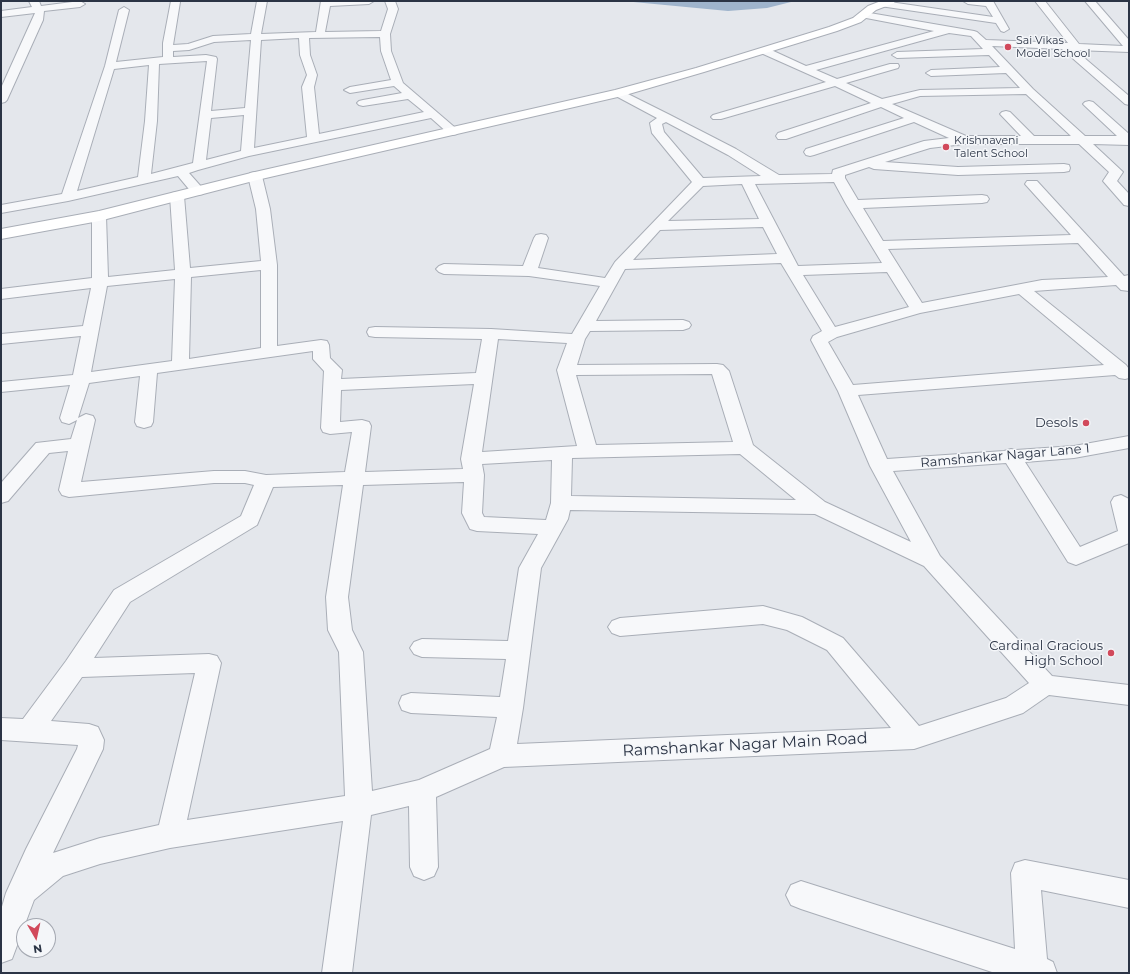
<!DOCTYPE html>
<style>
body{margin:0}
#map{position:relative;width:1130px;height:974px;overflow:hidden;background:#e4e7ec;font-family:Montserrat,sans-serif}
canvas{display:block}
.frame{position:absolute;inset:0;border:2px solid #2b3445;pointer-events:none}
.north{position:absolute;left:16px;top:918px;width:40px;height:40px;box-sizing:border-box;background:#f4f6f9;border:1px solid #a4a8b1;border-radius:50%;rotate:171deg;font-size:11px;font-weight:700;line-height:16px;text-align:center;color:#2b3445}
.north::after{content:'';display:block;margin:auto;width:14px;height:18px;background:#d1495b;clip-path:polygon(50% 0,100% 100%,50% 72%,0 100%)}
</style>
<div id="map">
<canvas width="1130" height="974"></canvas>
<div class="frame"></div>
<div class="north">N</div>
</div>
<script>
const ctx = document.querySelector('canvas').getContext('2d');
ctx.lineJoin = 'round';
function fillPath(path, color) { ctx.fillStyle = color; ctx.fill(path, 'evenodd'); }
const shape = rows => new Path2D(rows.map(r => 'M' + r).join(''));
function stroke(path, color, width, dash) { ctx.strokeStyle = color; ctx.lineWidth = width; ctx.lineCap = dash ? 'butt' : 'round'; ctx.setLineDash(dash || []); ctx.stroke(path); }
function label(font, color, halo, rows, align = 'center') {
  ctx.font = font + ' Montserrat,sans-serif'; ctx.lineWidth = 3; ctx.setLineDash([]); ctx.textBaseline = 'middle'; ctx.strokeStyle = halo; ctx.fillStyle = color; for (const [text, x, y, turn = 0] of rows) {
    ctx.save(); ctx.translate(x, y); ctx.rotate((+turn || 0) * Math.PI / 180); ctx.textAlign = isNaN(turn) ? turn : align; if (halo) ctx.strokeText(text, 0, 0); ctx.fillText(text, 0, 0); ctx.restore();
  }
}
const water = shape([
 [623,1,795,1,767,8,728,11]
]);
const street = shape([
 [29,1,39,1,41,6,80,1,85,4,80,7,44,11,43,20,7,100,5,102,1,103,1,88,35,13,1,17,1,11,32,7,29,1],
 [171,1,180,2,173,45,188,44,213,36,251,34,257,1,267,1,261,34,316,32,321,1,374,1,369,4,330,6,325,32,381,31,388,9,385,1,395,1,398,9,390,34,391,51,403,83,459,131,457,134,453,135,449,134,431,118,249,156,198,170,189,173,205,191,203,194,198,195,193,194,178,176,68,201,1,213,1,205,62,194,105,66,119,10,124,7,129,10,116,62,163,57,163,43,171,1],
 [380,37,381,51,391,80,350,87,344,90,350,93,394,86,402,93,363,100,359,101,357,103,359,105,363,106,408,99,424,112,319,134,314,87,317,75,310,55,309,38,380,37],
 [299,38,300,55,307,75,302,87,307,137,254,148,261,40,299,38],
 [251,40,245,108,211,111,217,59,216,57,206,55,173,57,173,51,189,50,214,42,251,40],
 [207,61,193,163,151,174,157,121,159,64,207,61],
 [149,65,145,121,138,177,77,191,114,69,149,65],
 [244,115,241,151,206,160,211,118,244,115],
 [883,1,993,17,986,6,968,4,963,1,993,1,1009,29,1004,32,1001,31,996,23,880,6,878,4,883,1],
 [1035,1,1045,1,1079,44,1123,46,1085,1,1095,1,1129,40,1129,52,1075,50,1129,96,1129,105,1125,104,1062,49,992,46,1033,89,1085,136,1117,136,1085,106,1083,104,1085,102,1089,101,1093,102,1129,134,1129,145,1093,144,1123,172,1117,181,1129,194,1129,206,1124,205,1103,181,1109,172,1079,144,964,144,930,148,885,162,958,167,1064,164,1069,165,1070,168,1069,171,1064,172,958,175,874,169,869,167,845,175,845,178,858,200,982,195,987,196,989,199,987,202,982,203,863,208,883,241,1071,235,1025,184,1027,181,1037,181,1124,276,1129,275,1129,291,1121,290,1116,285,1034,291,1126,365,1129,369,1129,378,1125,379,1119,378,1115,375,858,395,887,459,1004,451,1011,449,1016,450,1074,446,1129,436,1129,448,1074,458,1025,462,1080,547,1118,531,1111,502,1114,497,1121,495,1129,499,1129,543,1076,565,1068,562,1006,463,893,471,940,556,1052,676,1129,685,1129,705,1049,695,1023,713,914,749,504,767,436,797,438,867,434,876,424,880,414,876,410,867,409,806,371,815,352,973,322,973,343,821,170,848,100,864,63,876,34,900,12,959,1,963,1,910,6,893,26,849,77,749,78,745,1,740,1,718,23,719,66,661,114,590,241,516,254,485,245,483,214,483,69,497,62,495,59,490,68,451,49,453,8,501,1,503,1,483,36,443,71,439,77,420,69,424,62,422,60,418,70,385,1,392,1,382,73,375,81,336,1,344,1,334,83,326,91,288,1,299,1,289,92,278,92,216,94,213,99,212,104,213,106,216,108,277,175,270,170,196,172,193,177,192,182,193,184,196,190,268,261,261,256,209,248,176,250,173,255,172,260,173,262,176,270,209,277,265,277,346,321,340,327,341,329,345,330,358,342,370,341,379,476,373,482,339,375,337,369,336,367,332,369,328,375,327,491,329,572,334,600,286,529,276,444,274,439,272,436,269,439,266,444,264,523,266,534,238,536,235,541,234,546,235,548,238,538,268,605,278,615,262,692,182,652,133,650,123,657,118,614,95,612,93,614,91,622,91,670,115,736,149,779,175,832,174,833,170,924,141,949,138,914,122,814,155,810,156,806,155,804,152,806,149,904,118,881,107,786,139,778,139,776,136,778,133,871,103,835,86,721,119,713,119,711,117,713,115,826,82,761,53,760,51,761,49,769,49,806,66,934,31,861,17,859,15,864,12,974,31,977,32,986,40,1068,43,1035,1],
 [949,33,971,36,983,49,897,52,892,55,897,58,989,55,1000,67,931,70,926,73,931,76,1006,73,1020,88,920,90,882,99,846,83,898,68,899,66,898,64,890,64,837,79,816,70,949,33],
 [1026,94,1071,136,1034,136,1010,112,1006,111,1002,112,1000,114,1021,136,966,136,892,104,920,96,1026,94],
 [666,122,728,155,761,176,703,178,664,132,662,124,666,122],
 [834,182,846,204,882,263,798,266,755,184,834,182],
 [742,184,759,219,668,221,703,186,742,184],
 [763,227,777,254,633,260,660,230,763,227],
 [1078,243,1108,277,1042,280,922,303,888,249,1078,243],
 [781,263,822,331,813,336,811,340,838,391,870,466,911,542,825,502,753,445,729,371,723,365,717,364,577,365,585,339,590,331,683,330,689,328,691,325,689,322,683,320,596,321,625,269,781,263],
 [261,270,261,348,189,359,191,277,261,270],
 [887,272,909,307,835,327,803,275,887,272],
 [175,279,172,361,91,372,107,286,175,279],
 [1019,294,1104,365,853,385,828,342,837,337,920,313,1019,294],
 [498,339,567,343,557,370,577,446,482,452,498,339],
 [313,351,313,359,324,371,321,428,323,432,330,434,352,432,345,472,266,475,245,471,214,471,81,482,95,420,93,416,86,414,78,418,89,383,140,376,135,422,137,426,144,428,151,426,153,422,157,373,313,351],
 [712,374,733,442,596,445,576,375,712,374],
 [474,384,461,459,463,469,365,472,371,426,369,422,362,420,340,422,341,390,474,384],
 [740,454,796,500,571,496,572,458,740,454],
 [552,460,551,503,546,520,484,517,482,513,484,475,482,464,552,460],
 [464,482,462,513,470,529,477,531,538,534,519,568,508,641,422,639,414,642,410,648,414,654,422,657,506,659,500,697,411,693,402,696,399,703,402,710,411,713,497,717,490,749,419,780,372,791,363,652,352,630,348,597,363,485,464,482],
 [343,485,326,597,328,630,339,652,345,796,187,820,221,663,217,656,209,654,94,658,130,602,257,525,273,487,343,485],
 [570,510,815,514,924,566,1029,683,1006,698,919,726,843,638,802,617,763,606,620,618,612,621,608,627,612,633,620,636,763,624,787,630,827,650,891,728,517,744,523,708,541,568,568,519,570,510],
 [195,673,159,825,100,838,53,853,103,749,104,740,98,727,89,724,51,721,82,677,195,673],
 [1025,860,1129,880,1129,908,1041,890,1047,959,1053,962,1057,973,995,973,801,909,791,905,786,895,791,885,801,881,1015,949,1011,873,1015,863,1025,860]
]);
const secondary = shape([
 [881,1,895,1,894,3,876,10,861,22,837,31,704,72,622,96,257,180,99,221,1,239,1,229,99,211,255,172,615,90,696,68,829,27,853,18,868,6,881,1]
]);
const markers = [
 [1008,47,4,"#d1495b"],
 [946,147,4,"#d1495b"],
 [1086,423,4,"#d1495b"],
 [1111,653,4,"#d1495b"]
];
const farPoinames = [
 ["Sai Vikas",1016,41],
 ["Model School",1016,54],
 ["Krishnaveni",954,141],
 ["Talent School",954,154]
];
const poiNames = [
 ["Desols",1078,423],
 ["Cardinal Gracious",1103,646],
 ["High School",1103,661]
];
const streetNames = [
 ["Ramshankar Nagar Lane 1",1005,456,-5]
];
const nearStreetnames = [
 ["Ramshankar Nagar Main Road",745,745,-3]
];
fillPath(water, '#9fb4cc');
stroke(street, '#a9aeb7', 2);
stroke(secondary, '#a9aeb7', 2);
fillPath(street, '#f7f8fa');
fillPath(secondary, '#fff');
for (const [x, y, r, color] of markers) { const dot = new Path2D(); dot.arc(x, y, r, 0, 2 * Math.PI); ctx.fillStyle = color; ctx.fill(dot); stroke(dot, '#f4f6f9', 1.5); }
label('11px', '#2b3445', '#f4f6f9', farPoinames, 'left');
label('13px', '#2b3445', '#f4f6f9', poiNames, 'right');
label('13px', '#2b3445', '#f4f6f9', streetNames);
label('16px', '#2b3445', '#f4f6f9', nearStreetnames);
</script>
